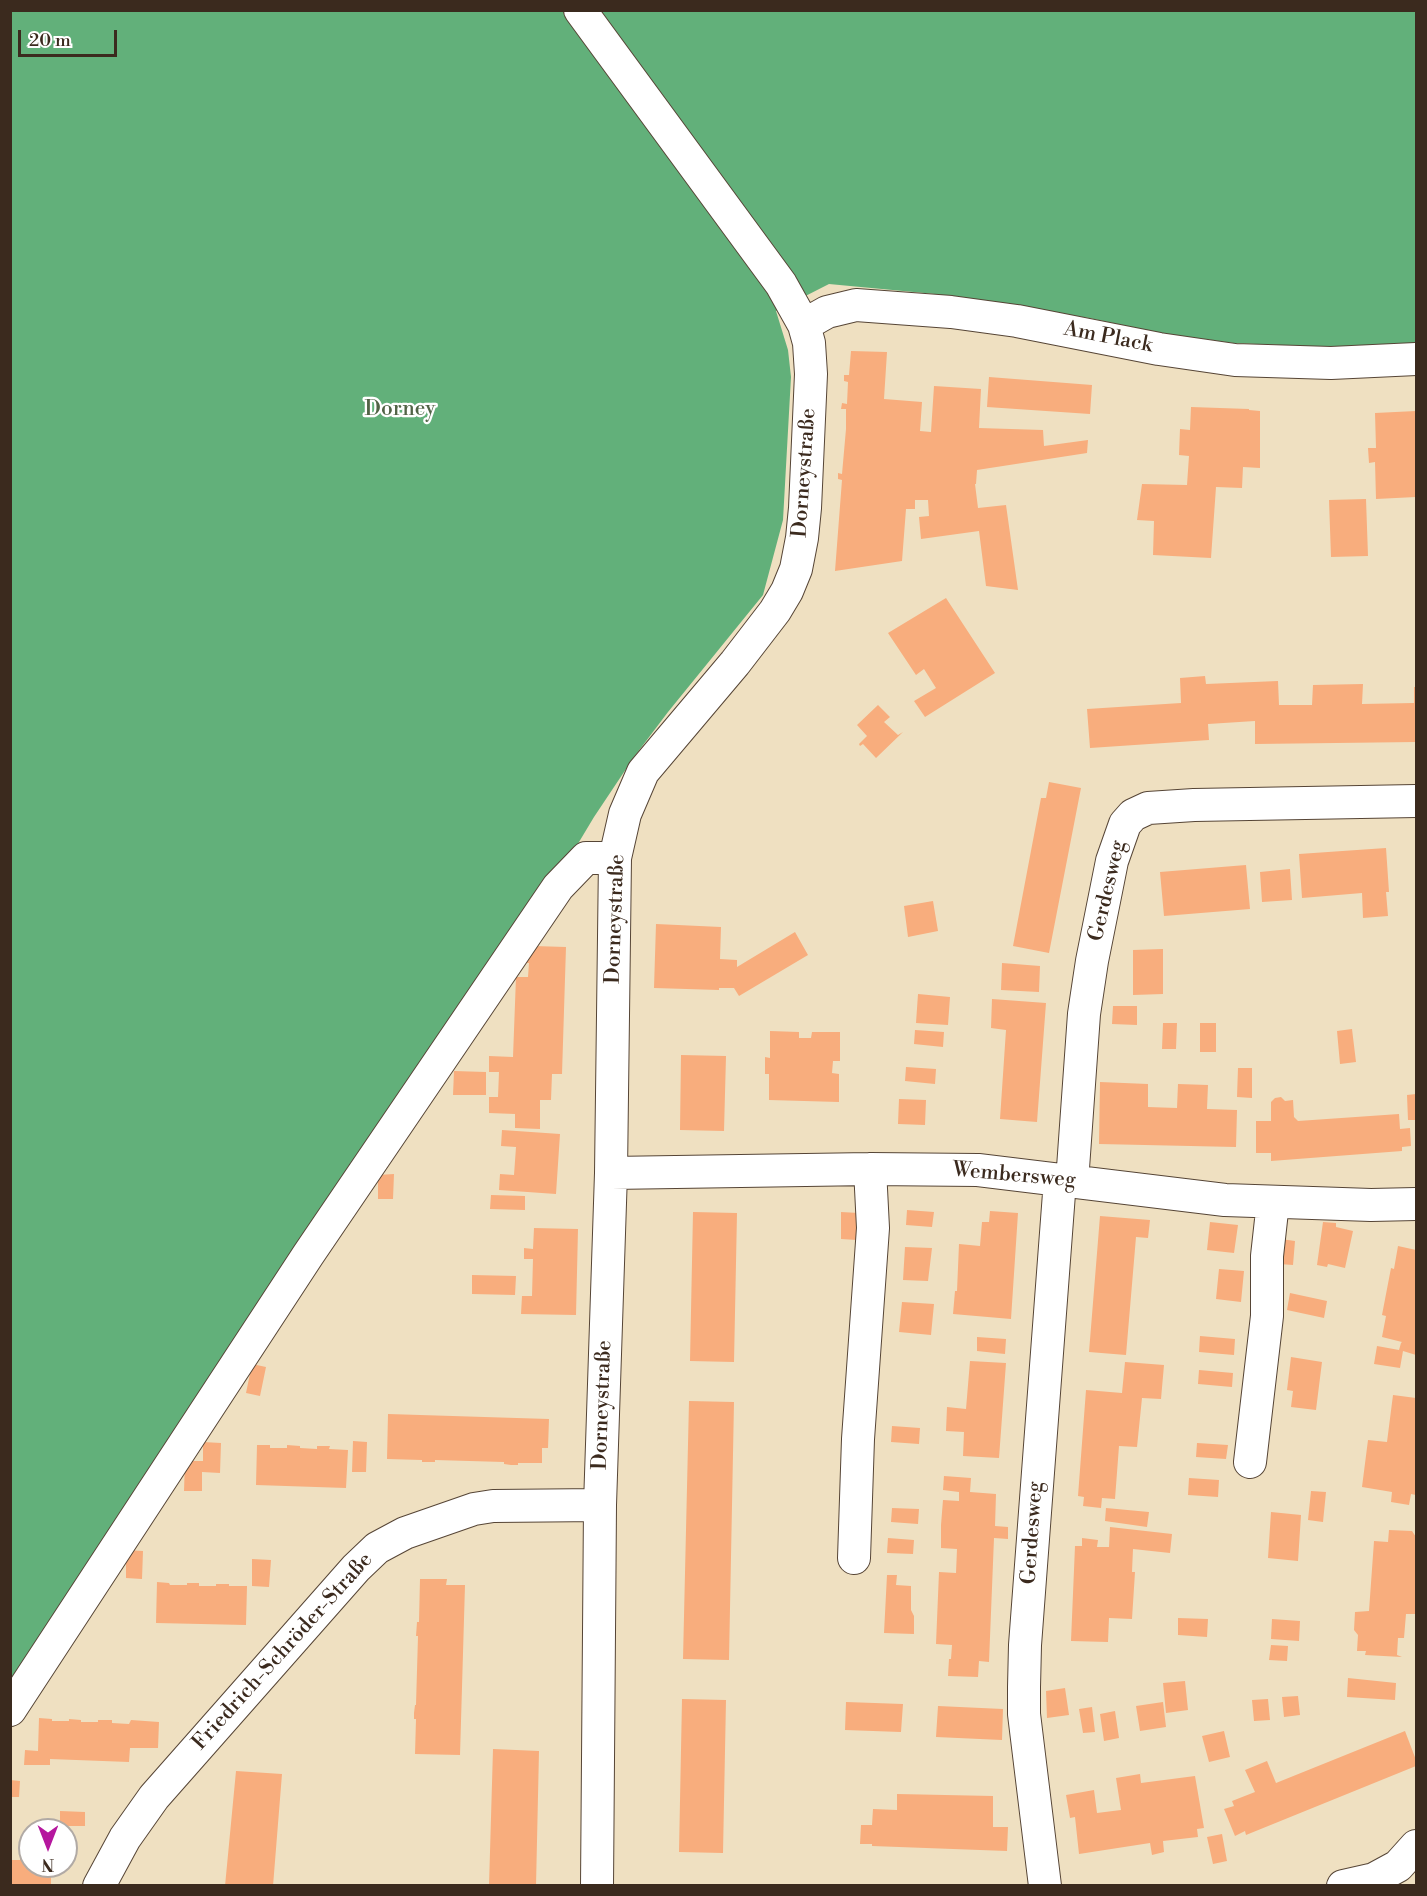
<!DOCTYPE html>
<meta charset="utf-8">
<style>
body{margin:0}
#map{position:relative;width:1427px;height:1896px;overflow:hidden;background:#efe0c1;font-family:"Libre Bodoni",serif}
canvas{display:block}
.frame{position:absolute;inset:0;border:12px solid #3b2a1e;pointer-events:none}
.north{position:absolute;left:18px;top:1818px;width:60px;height:60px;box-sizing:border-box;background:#fff;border:2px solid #b1aaa5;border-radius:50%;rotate:180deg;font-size:16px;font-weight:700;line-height:24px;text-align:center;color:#3b2a1e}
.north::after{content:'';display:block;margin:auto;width:21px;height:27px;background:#b5179e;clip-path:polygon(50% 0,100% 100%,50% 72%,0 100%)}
.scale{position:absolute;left:18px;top:30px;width:99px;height:27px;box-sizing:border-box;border:3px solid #3b2a1e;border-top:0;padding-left:8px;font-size:18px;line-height:21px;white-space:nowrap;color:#3b2a1e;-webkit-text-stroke:4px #fff;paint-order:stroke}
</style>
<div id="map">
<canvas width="1427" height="1896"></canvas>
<div class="frame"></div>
<div class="north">N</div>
<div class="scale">20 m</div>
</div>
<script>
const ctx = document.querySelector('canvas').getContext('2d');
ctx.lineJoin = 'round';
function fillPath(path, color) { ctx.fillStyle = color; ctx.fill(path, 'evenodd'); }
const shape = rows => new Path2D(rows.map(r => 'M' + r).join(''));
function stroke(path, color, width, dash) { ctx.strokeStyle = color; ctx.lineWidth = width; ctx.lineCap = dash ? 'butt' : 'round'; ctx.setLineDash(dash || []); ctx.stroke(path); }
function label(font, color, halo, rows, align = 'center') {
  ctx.font = font + ' "Libre Bodoni",serif'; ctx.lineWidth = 4.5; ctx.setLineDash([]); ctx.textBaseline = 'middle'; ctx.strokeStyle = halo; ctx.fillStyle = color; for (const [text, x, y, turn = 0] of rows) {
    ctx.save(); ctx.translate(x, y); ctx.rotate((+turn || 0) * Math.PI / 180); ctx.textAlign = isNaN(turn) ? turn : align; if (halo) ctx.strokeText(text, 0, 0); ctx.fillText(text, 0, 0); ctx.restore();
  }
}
const forest = shape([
 [11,11,1416,11,1416,345,1329,347,1233,343,1160,333,1089,318,935,294,829,284,776,311,788,350,791,377,783,520,763,595,668,712,634,757,594,817,567,862,11,1685]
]);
const building = shape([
 [851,351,887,352,884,399,922,402,920,431,931,432,934,386,981,389,979,428,1043,430,1044,446,1088,440,1087,453,977,470,976,484,975,484,978,508,1006,505,1018,590,986,586,979,531,921,539,919,517,929,516,928,500,915,500,915,509,906,509,902,561,835,571,842,480,838,479,838,473,842,474,846,429,846,409,841,409,842,403,847,404,848,382,844,381,844,375,849,375],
 [989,377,1092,385,1090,414,987,407],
 [1191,407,1249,409,1249,410,1260,411,1260,468,1243,467,1242,488,1216,487,1211,558,1153,555,1154,521,1137,520,1142,484,1187,485,1189,456,1179,455,1180,429,1190,430],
 [1416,411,1416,497,1376,499,1375,462,1369,463,1368,448,1376,448,1375,413],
 [1366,499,1368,556,1331,557,1329,500],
 [946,598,995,673,925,717,914,701,936,688,924,669,916,675,888,633],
 [1205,676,1206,684,1278,681,1279,705,1312,705,1313,685,1363,684,1362,704,1414,703,1414,687,1416,687,1416,742,1255,744,1255,721,1208,724,1209,740,1090,748,1087,709,1181,703,1180,678],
 [878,705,890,717,884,722,898,735,903,732,876,758,863,744,860,746,859,744,867,736,857,725],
 [1049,782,1081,788,1049,953,1013,946,1041,798,1046,798],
 [1386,848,1389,892,1386,892,1388,916,1363,918,1362,893,1302,898,1299,854],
 [1246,865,1250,909,1164,916,1160,872],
 [1290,869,1292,900,1262,902,1260,872],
 [933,901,938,931,908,937,904,906],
 [656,924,721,927,720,959,737,960,737,967,795,932,808,955,739,996,734,988,719,988,719,990,654,988],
 [534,946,566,947,562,1074,552,1074,551,1100,540,1100,540,1129,515,1128,515,1114,489,1113,489,1097,498,1097,499,1072,489,1072,489,1056,513,1057,516,977,528,977,529,963,522,963],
 [1163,949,1163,994,1133,995,1133,950],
 [1002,963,1040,966,1039,992,1001,990],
 [918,994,950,997,948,1025,916,1023],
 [992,999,1046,1003,1037,1122,1000,1119,1006,1030,991,1028],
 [1113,1006,1137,1006,1137,1025,1112,1024],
 [1163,1023,1177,1023,1176,1049,1162,1049],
 [1200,1023,1216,1023,1216,1052,1200,1052],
 [1352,1029,1356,1062,1340,1064,1337,1031],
 [915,1030,944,1032,943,1047,914,1044],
 [770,1031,799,1032,799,1038,811,1038,812,1032,840,1032,840,1061,833,1061,832,1073,839,1074,839,1102,769,1100,769,1074,765,1074,765,1057,770,1058],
 [681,1055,726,1056,724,1131,680,1130],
 [906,1067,936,1069,935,1084,905,1081],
 [1238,1068,1252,1068,1252,1098,1237,1097],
 [454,1071,486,1072,486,1095,453,1095],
 [1100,1082,1148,1084,1148,1107,1177,1108,1178,1084,1208,1085,1207,1109,1237,1110,1236,1147,1099,1144],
 [1416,1094,1416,1120,1408,1120,1407,1095],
 [1281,1097,1285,1101,1293,1100,1294,1117,1298,1121,1399,1114,1400,1129,1410,1128,1411,1146,1402,1147,1402,1151,1271,1161,1271,1153,1256,1153,1256,1121,1271,1121,1271,1102,1275,1098],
 [899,1099,926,1100,925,1125,898,1124],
 [502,1130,560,1134,556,1194,499,1190,500,1174,514,1175,516,1147,501,1146],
 [394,1174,393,1199,378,1199,378,1175],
 [491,1195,525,1196,525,1210,490,1209],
 [907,1210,934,1212,932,1227,906,1225],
 [990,1211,1018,1213,1011,1319,953,1314,955,1291,957,1291,959,1244,980,1246,982,1222,989,1222],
 [693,1212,737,1213,734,1362,690,1361],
 [841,1212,859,1213,857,1240,841,1239],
 [1100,1216,1150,1220,1148,1238,1136,1237,1126,1355,1089,1352],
 [1210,1222,1238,1225,1234,1253,1207,1250],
 [1323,1222,1336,1223,1336,1227,1353,1231,1345,1268,1328,1264,1327,1267,1317,1265],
 [534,1228,578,1229,576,1315,521,1314,522,1296,532,1296,533,1259,524,1259,524,1248,533,1249],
 [1281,1239,1295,1241,1293,1265,1279,1264],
 [1398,1246,1416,1250,1416,1355,1403,1351,1400,1368,1374,1364,1377,1346,1399,1350,1401,1343,1402,1342,1382,1337,1386,1316,1382,1315,1391,1268,1394,1269],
 [905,1247,932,1248,928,1281,903,1280],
 [1219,1269,1244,1271,1241,1302,1216,1299],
 [472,1275,516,1276,515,1295,472,1294],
 [1290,1293,1327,1301,1324,1318,1287,1310],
 [902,1302,934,1304,931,1335,899,1332],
 [1200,1336,1235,1339,1234,1355,1199,1352],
 [977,1337,1006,1339,1005,1354,977,1351],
 [1291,1357,1322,1362,1316,1410,1291,1407,1293,1391,1287,1390],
 [970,1361,1006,1363,999,1458,963,1456,964,1432,946,1431,947,1407,966,1409],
 [1125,1362,1164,1365,1161,1399,1142,1398,1137,1447,1119,1446,1115,1499,1102,1498,1101,1508,1083,1506,1084,1497,1078,1496,1086,1390,1122,1393],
 [252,1364,266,1367,260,1396,246,1393],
 [1199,1370,1233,1373,1232,1387,1198,1384],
 [1393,1395,1416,1398,1416,1495,1411,1494,1409,1505,1391,1502,1392,1492,1362,1487,1368,1440,1387,1442],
 [689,1401,734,1402,729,1660,683,1659],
 [388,1414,549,1419,548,1448,542,1448,542,1463,518,1463,518,1465,511,1465,504,1464,504,1462,435,1460,435,1462,422,1462,422,1460,387,1459],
 [892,1426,920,1428,919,1444,891,1442],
 [353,1441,367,1442,366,1472,352,1472],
 [203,1442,221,1443,220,1473,202,1472,202,1491,184,1491,185,1461,203,1461],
 [1197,1443,1228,1445,1226,1459,1196,1457],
 [257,1445,270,1445,270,1448,287,1448,287,1445,300,1446,300,1448,317,1449,317,1446,330,1446,329,1449,348,1450,346,1488,256,1485],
 [944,1476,971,1478,970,1492,996,1494,995,1526,1008,1527,1008,1539,994,1538,989,1662,979,1661,978,1677,948,1676,949,1659,951,1659,952,1645,936,1644,939,1572,956,1573,957,1549,941,1548,941,1525,943,1500,959,1501,959,1492,943,1490],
 [1189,1478,1219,1480,1218,1497,1188,1495],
 [1311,1491,1326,1492,1323,1522,1308,1520],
 [892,1508,919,1509,918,1524,891,1522],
 [1106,1508,1149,1512,1147,1527,1105,1521],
 [1271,1512,1301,1515,1298,1561,1268,1558],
 [1110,1527,1172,1534,1170,1553,1133,1549,1132,1572,1135,1572,1132,1619,1109,1618,1108,1642,1071,1641,1075,1546,1082,1546,1082,1538,1098,1540,1097,1547,1109,1547],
 [1389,1530,1412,1531,1416,1537,1416,1614,1406,1614,1404,1638,1398,1638,1397,1655,1402,1657,1365,1655,1366,1651,1357,1651,1358,1635,1354,1630,1355,1612,1369,1611,1374,1541,1388,1542],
 [888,1538,914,1540,913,1554,887,1553],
 [126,1550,143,1551,142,1579,126,1578],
 [252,1559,271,1560,269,1587,252,1586],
 [887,1575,897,1575,896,1585,911,1586,911,1610,914,1616,914,1634,884,1633],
 [420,1579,447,1579,446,1585,465,1585,460,1755,415,1754,416,1719,414,1719,414,1713,415,1705,416,1705,418,1636,416,1636,417,1622,419,1622],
 [157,1582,169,1583,170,1585,187,1585,187,1583,199,1583,199,1586,216,1586,216,1584,229,1584,229,1586,247,1586,246,1625,156,1623],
 [1178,1618,1208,1619,1207,1637,1178,1635],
 [1272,1619,1300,1621,1299,1641,1271,1639],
 [1271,1645,1288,1646,1287,1661,1269,1660],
 [1348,1678,1396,1683,1395,1700,1347,1697],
 [1185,1681,1188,1710,1166,1713,1163,1683],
 [1065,1688,1069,1715,1047,1718,1046,1691],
 [1298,1696,1300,1715,1284,1717,1282,1697],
 [682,1699,726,1700,723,1853,679,1852],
 [1268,1699,1270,1720,1254,1721,1252,1700],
 [846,1702,903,1704,901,1732,845,1730],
 [1163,1702,1166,1727,1140,1731,1136,1706],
 [938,1706,1003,1709,1002,1740,936,1737],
 [1092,1707,1095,1732,1083,1733,1079,1709],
 [1115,1711,1119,1738,1104,1741,1100,1714],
 [39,1718,52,1719,52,1721,69,1721,69,1719,81,1720,81,1722,98,1722,98,1720,112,1720,112,1723,129,1724,131,1720,159,1722,158,1748,130,1748,129,1762,50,1759,50,1765,24,1765,25,1750,38,1751],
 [1224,1731,1230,1757,1209,1762,1202,1736],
 [1405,1731,1416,1760,1416,1766,1246,1835,1245,1831,1235,1836,1224,1809,1234,1806,1232,1801,1255,1792,1245,1770,1267,1761,1276,1783],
 [493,1749,539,1751,536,1886,489,1886],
 [236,1771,282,1774,273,1886,225,1886],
 [1140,1774,1141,1783,1195,1776,1204,1828,1197,1829,1198,1837,1163,1841,1164,1852,1152,1855,1150,1843,1079,1854,1075,1817,1070,1818,1066,1795,1094,1790,1097,1813,1121,1810,1116,1778],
 [10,1780,20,1781,19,1797,10,1797],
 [897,1794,993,1796,993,1827,1008,1827,1007,1851,872,1846,872,1844,860,1844,861,1825,872,1825,873,1809,897,1810],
 [60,1811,85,1812,85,1826,60,1826],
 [1222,1834,1227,1861,1213,1864,1207,1837],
 [20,1857,30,1858,30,1866,51,1866,51,1886,10,1886,10,1860,20,1860]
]);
const minor = shape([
 [580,10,781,284,804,325,809,343,811,374,805,508,802,538,796,569,787,591,775,611,735,663,643,772,625,814,615,858,611,1173,600,1505,597,1886],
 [804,325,827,312,856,305,951,312,1017,321,1159,349,1235,360,1331,363,1416,359],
 [611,1173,870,1169,978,1170,1225,1200,1371,1205,1416,1204],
 [1072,1182,1084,1014,1092,961,1112,861,1125,824,1133,815,1148,808,1194,805,1416,801],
 [1250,1462,1267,1316,1267,1256,1273,1202],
 [854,1558,858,1439,873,1228,870,1169],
 [10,1710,308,1255,558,887,586,858,615,858],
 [99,1886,125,1838,154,1797,356,1568,377,1548,405,1533,474,1509,493,1506,600,1505],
 [1045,1886,1024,1714,1024,1687,1025,1645,1060,1180],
 [1343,1886,1374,1879,1398,1866,1416,1846]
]);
const streetNames = [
 ["Am Plack",1108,338,11],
 ["Dorneystraße",805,473,-86],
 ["Gerdesweg",1108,891,-77],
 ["Dorneystraße",616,919,-88],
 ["Wembersweg",1014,1176,5],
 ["Dorneystraße",603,1405,-88],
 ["Gerdesweg",1033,1533,-86],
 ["Friedrich-Schröder-Straße",283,1652,-48]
];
const parkNames = [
 ["Dorney",400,410]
];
fillPath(forest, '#62b07a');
fillPath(building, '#f8ad7d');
stroke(minor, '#564536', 34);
stroke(minor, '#fff', 32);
label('21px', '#3b2a1e', '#fff', streetNames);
label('21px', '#516346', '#fff', parkNames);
</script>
